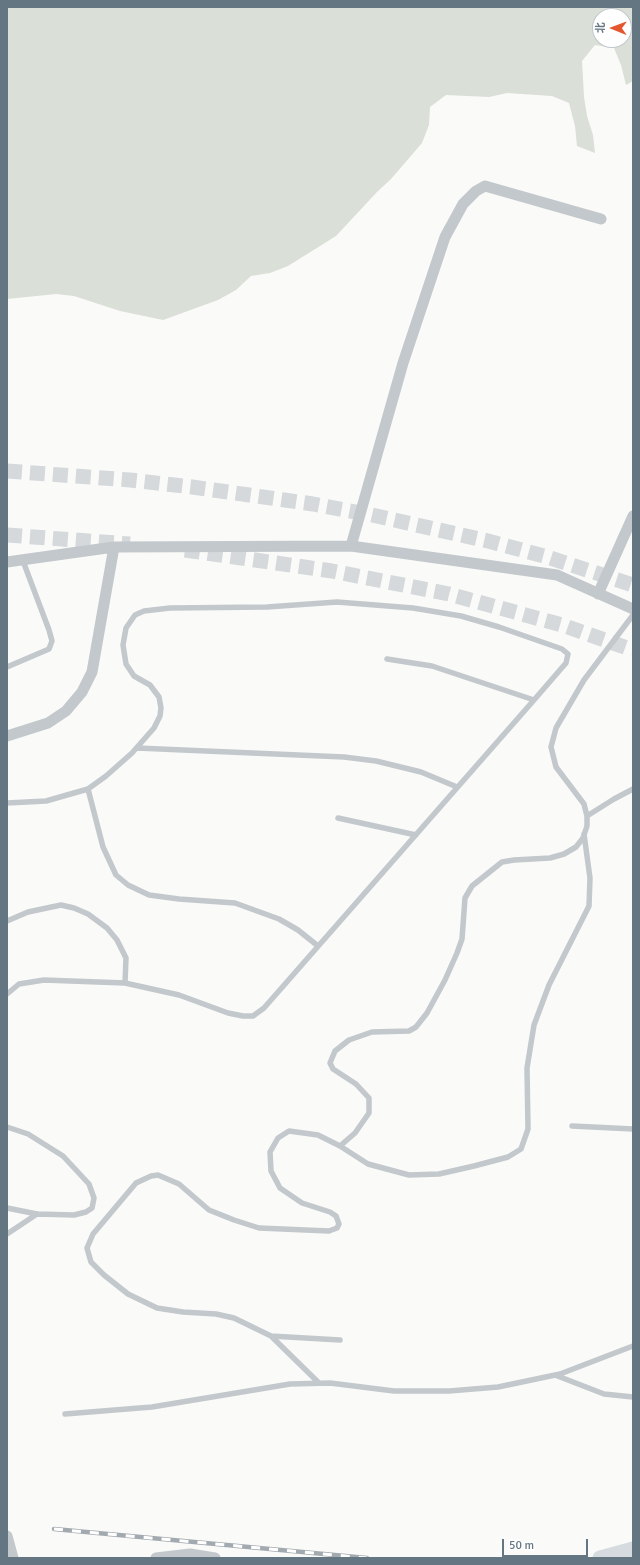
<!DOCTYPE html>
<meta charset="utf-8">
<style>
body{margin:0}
#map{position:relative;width:640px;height:1565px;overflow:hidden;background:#fafaf8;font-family:Signika,"Noto Sans SC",sans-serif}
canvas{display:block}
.frame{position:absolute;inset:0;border:8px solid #657683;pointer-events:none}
.north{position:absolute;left:592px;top:8px;width:40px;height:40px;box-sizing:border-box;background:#fff;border:1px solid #c1c8cd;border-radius:50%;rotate:271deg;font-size:11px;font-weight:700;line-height:16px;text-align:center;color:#657683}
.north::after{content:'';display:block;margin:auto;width:14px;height:18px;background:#e4572e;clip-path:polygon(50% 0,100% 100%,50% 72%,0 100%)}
.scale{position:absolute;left:502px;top:1539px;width:86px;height:18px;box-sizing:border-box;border:2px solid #657683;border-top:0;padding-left:5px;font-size:12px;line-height:14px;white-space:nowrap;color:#657683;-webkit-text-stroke:3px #fff;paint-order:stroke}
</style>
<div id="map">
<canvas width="640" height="1565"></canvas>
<div class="frame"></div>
<div class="north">北</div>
<div class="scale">50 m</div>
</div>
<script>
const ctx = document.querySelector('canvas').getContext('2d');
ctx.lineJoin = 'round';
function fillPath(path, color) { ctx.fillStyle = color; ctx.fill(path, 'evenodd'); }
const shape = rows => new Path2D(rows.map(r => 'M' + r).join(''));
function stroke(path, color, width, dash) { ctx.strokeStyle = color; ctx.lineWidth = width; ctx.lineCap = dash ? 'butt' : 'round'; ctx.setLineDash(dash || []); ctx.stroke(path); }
const green = shape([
 [7,7,633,7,633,81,626,85,621,65,614,48,595,45,582,61,584,97,587,116,593,135,595,153,577,146,575,126,569,103,552,96,507,93,489,97,446,95,430,107,429,125,422,143,391,179,377,192,336,236,288,266,270,273,251,276,236,290,218,300,163,320,120,311,74,296,56,294,7,299],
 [600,16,624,16,624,40,600,40]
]);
const secondaryTunnel = shape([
 [7,471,130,480,192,487,313,504,372,515,488,541,544,556,633,585],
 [7,535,130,544],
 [185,550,332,571,449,594,562,625,633,650]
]);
const lane = shape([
 [387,659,432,666,534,700],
 [7,667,49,649,52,641,49,630,23,561],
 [137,748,344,757,376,761,421,772,457,787],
 [88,789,103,847,116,875,128,885,149,895,179,899,235,903,279,919,298,930,318,946],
 [7,803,46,801,88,789,106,776,132,753,154,728,160,716,161,708,159,697,150,685,134,676,126,664,123,645,126,628,135,615,144,611,170,608,267,607,337,602,413,608,461,616,499,627,562,649,568,654,566,663,534,700,264,1008,253,1016,243,1016,228,1013,179,995,125,983,44,980,19,984,7,994],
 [587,816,614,799,633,789],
 [338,818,416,835],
 [7,921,28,912,61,905,74,908,88,914,107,928,117,940,126,958,125,983],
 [572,1126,633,1129],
 [7,1127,28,1134,63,1156,89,1184,94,1198,92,1208,86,1212,74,1215,37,1214,7,1208],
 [340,1146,368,1164,409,1175,439,1174,474,1166,508,1157,521,1149,528,1129,527,1068,534,1025,549,985,589,906,590,878,584,834],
 [7,1234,37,1214],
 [271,1336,319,1383],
 [340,1340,271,1336,234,1318,216,1314,183,1312,157,1308,128,1294,104,1275,91,1262,87,1248,93,1234,136,1183,151,1176,158,1175,179,1184,209,1210,234,1220,259,1228,329,1231,337,1228,339,1224,336,1216,330,1212,302,1203,280,1188,271,1171,270,1152,278,1138,289,1131,318,1135,340,1146,355,1133,369,1113,369,1098,356,1084,333,1069,330,1063,335,1051,349,1040,372,1032,409,1031,416,1027,427,1013,445,980,457,953,462,939,465,898,472,886,502,862,514,860,550,858,564,854,576,847,583,838,587,826,587,816,584,804,556,767,551,747,556,728,584,680,633,615],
 [555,1375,604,1394,633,1397],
 [65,1414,152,1407,290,1384,330,1383,394,1391,449,1391,498,1387,560,1374,633,1346]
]);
const street = shape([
 [351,546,403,363,445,237,463,204,476,191,485,186,601,219],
 [7,562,114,547],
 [598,594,633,516],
 [7,736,48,723,66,711,82,692,92,672,114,547,351,546,557,575,633,609],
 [7,1536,13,1558],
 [156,1558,190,1554,215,1558]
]);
const secondary = shape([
 [600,1558,633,1549]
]);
const rail = shape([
 [54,1529,367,1558]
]);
fillPath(green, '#dadfd7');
stroke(secondaryTunnel, '#d5d9db', 15, [15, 8]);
stroke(lane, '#c3c8cc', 5.5);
stroke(street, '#c3c8cc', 11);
stroke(secondary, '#d6dbdf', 15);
stroke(rail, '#a2aab0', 4.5);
stroke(rail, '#fff', 3, [9]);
</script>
